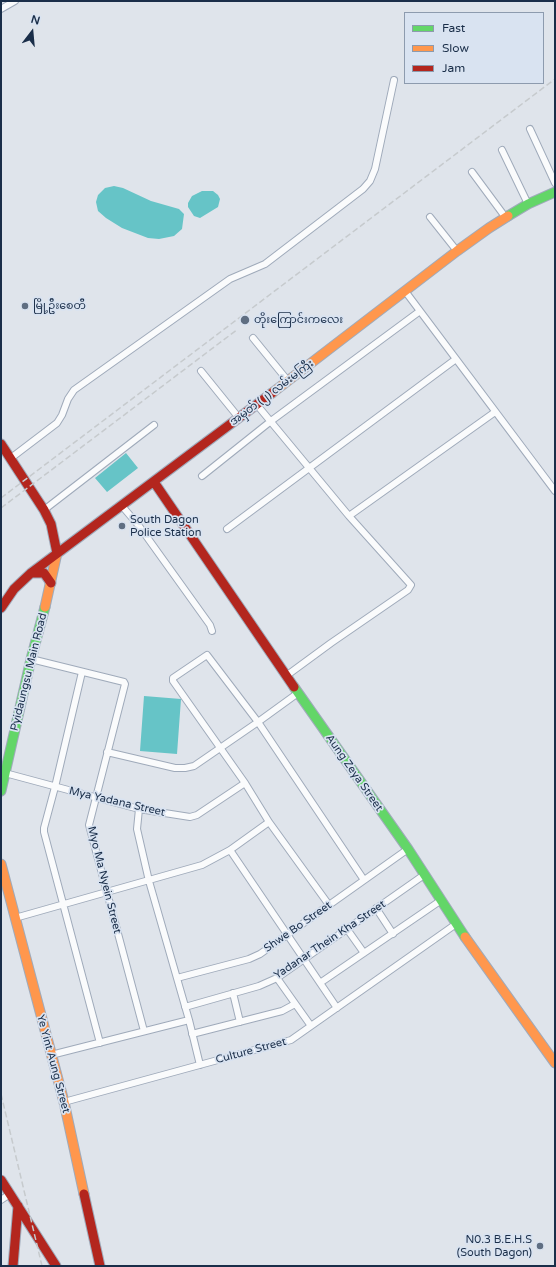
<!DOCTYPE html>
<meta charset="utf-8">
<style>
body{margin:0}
#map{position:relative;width:556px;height:1267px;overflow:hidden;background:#dfe4eb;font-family:"Varela Round",sans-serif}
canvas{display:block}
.frame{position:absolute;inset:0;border:2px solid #1a2e49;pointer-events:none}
.legend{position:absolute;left:404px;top:12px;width:140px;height:72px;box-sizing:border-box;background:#d9e3f1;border:1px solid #8d9bae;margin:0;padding:5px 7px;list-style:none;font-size:12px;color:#1a2e49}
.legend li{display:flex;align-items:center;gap:8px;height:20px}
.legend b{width:20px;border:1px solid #8d9bae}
.north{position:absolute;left:12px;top:12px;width:40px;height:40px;-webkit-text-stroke:3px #d9e3f1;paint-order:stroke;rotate:16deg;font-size:11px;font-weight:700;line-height:16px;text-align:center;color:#1a2e49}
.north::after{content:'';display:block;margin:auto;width:14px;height:18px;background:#1a2e49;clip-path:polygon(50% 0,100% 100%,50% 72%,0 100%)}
</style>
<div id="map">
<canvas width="556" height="1267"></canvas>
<div class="frame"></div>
<ul class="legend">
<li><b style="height:5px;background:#63d668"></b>Fast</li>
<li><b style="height:5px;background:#ff974d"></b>Slow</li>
<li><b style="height:5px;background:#b3261e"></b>Jam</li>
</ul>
<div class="north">N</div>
</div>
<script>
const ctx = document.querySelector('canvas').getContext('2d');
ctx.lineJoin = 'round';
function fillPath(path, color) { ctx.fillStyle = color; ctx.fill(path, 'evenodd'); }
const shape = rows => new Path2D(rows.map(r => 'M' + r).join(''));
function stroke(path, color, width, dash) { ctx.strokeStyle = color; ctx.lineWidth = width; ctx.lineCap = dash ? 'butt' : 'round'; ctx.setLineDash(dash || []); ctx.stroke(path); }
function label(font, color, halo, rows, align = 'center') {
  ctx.font = font + ' "Varela Round","Noto Sans Myanmar",sans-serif'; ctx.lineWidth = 3.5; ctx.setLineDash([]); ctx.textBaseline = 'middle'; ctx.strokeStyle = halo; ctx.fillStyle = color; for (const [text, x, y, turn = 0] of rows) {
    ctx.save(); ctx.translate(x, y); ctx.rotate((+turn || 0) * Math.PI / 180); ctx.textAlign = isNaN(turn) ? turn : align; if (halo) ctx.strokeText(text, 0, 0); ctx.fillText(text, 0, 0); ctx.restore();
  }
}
const water = shape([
 [114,186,123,188,151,201,179,209,184,214,182,229,174,236,159,239,148,238,122,228,106,218,98,211,96,202,98,195,105,188],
 [202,191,213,191,218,195,220,199,218,207,200,218,194,216,188,207,188,203,192,196],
 [126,453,138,468,107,492,95,478],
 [144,696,181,699,177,754,140,751]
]);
const street = shape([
 [1,9,15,1],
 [530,129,555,183],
 [502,150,528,204],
 [472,172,506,218],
 [430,217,457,251],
 [405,291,555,491],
 [253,338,288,381],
 [201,371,239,418],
 [257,405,349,516,411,585,408,590,331,643,286,676],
 [11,458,57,423,62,415,68,399,74,390,230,279,265,264,363,189,370,181,375,169,394,80],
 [202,476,271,421,420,311],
 [122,506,139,526,210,625,212,631],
 [44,510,154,425],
 [349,516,495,412],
 [227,529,456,359],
 [31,659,124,682,125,684,89,825,144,1031],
 [82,672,55,787,44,828,44,832,100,1043],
 [107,752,175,768,185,768,194,766,258,722,298,693],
 [5,773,139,809,190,817,197,815,245,783],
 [139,809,137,829,149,881,189,1020,200,1065],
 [230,850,337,1008],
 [329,905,269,822,245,783,173,681,173,678,207,655,258,722,364,880],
 [376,908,393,934],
 [15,918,202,865,230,850,269,822],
 [347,929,364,953],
 [177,978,249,959,260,954,408,849],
 [277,978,311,1026],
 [320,983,440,901],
 [233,993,240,1022],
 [185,1007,259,986,277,978,424,875],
 [192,1034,282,1011,295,1004],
 [51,1055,189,1020],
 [64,1102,291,1040,456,924],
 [1,1200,10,1194]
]);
const fast = shape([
 [508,216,528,204,555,192],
 [294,687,408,849,465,937],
 [1,791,31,659,45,607]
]);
const slow = shape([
 [272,393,457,251,489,228,508,216],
 [45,607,57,553],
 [1,864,64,1102,84,1194],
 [465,937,555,1063]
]);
const jam = shape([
 [1,444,44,510,51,524,57,553],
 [154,482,294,687],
 [31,573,44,573,51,583],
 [1,608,14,589,31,573,272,393],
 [1,1180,56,1266],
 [84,1194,100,1266],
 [13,1266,18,1206]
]);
const rail = shape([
 [1,498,555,79],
 [1,508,238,329],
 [1,1094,42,1266]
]);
const markers = [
 [25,306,4,"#5f6e82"],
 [245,320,5,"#5f6e82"],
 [122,526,4,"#5f6e82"],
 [540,1246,4,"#5f6e82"]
];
const poiNames = [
 ["မြို့ဦးစေတီ",33,306],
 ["တိုးကြောင်းကလေး",254,320],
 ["South Dagon",130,520],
 ["Police Station",130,533],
 ["N0.3 B.E.H.S",532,1240,"right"],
 ["(South Dagon)",532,1253,"right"]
];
const streetNames = [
 ["အမှတ် (၂) လမ်းမကြီး",272,393,-37],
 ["Pyidaungsu Main Road",29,672,-76],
 ["Aung Zeya Street",354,773,55],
 ["Mya Yadana Street",117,802,13],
 ["Myo Ma Nyein Street",104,880,76],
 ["Shwe Bo Street",298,927,-35],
 ["Yadanar Thein Kha Street",330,940,-34],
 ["Culture Street",251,1051,-15],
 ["Ye Yint Aung Street",53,1064,75]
];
fillPath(water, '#66c4c7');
stroke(street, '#9faaba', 8);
stroke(fast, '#9faaba', 11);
stroke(slow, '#9faaba', 11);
stroke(jam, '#9faaba', 11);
stroke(street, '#fafbfc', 6);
stroke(fast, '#63d668', 9);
stroke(slow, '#ff974d', 9);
stroke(jam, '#b3261e', 9);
stroke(rail, '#c6cacd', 1.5, [6, 3]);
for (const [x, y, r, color] of markers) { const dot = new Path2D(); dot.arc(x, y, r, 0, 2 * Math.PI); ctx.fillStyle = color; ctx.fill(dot); stroke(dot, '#d9e3f1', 1.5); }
label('11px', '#1a2e49', '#d9e3f1', poiNames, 'left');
label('11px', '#1a2e49', '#d9e3f1', streetNames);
</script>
